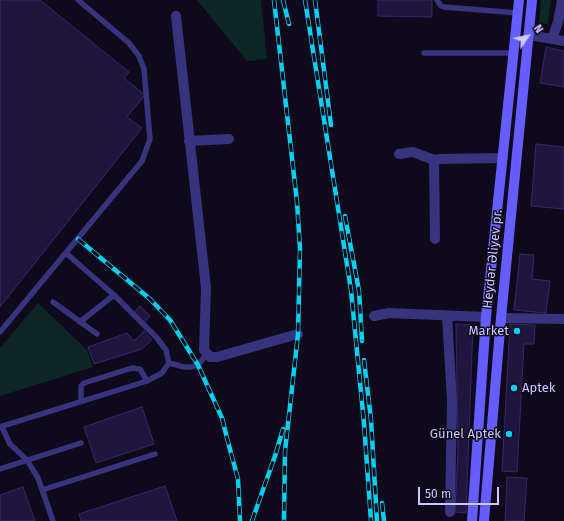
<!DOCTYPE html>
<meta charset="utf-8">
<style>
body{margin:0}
#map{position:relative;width:564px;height:521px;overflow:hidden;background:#0e0a1c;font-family:"Fira Sans",sans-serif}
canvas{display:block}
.north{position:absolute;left:508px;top:16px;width:40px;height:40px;-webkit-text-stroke:3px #0e0a1c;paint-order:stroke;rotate:56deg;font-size:11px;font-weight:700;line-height:16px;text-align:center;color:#cec6ff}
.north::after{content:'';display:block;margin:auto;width:14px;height:18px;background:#cec6ff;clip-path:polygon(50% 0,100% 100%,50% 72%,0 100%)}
.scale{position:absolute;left:418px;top:487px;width:81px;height:18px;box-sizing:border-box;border:2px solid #cec6ff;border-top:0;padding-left:5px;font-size:12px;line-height:14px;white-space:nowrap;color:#cec6ff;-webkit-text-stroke:3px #0e0a1c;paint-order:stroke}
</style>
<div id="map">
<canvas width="564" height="521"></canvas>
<div class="north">N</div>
<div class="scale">50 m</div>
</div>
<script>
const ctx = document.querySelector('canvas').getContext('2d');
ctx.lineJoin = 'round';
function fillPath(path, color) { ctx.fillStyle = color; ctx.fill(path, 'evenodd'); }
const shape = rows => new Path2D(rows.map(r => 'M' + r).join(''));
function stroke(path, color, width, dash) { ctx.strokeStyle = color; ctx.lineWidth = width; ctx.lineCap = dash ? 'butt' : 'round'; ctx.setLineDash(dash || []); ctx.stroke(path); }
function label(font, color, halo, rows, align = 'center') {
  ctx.font = font + ' "Fira Sans",sans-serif'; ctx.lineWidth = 3; ctx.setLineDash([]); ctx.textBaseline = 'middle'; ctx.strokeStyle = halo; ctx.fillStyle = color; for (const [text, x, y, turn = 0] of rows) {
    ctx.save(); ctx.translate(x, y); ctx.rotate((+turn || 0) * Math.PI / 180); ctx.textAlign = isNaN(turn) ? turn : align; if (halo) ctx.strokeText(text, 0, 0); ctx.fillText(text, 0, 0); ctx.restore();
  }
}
const green = shape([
 [197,0,261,0,267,59,247,61],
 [541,0,551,0,548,24,539,23],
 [38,303,87,350,93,367,0,396,0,348]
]);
const building = shape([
 [0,0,40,0,129,72,124,78,145,95,127,117,142,128,0,307,0,0],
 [378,0,432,0,432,17,378,16,378,0],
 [546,47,564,51,564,87,540,83,546,47],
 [536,144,564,147,564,209,531,206,536,144],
 [520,254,534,255,532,279,550,281,546,313,514,310,520,254],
 [140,306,150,316,144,323,134,313,140,306],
 [456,324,473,325,466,513,455,512,458,449,456,324],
 [510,324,535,325,534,344,524,344,517,472,502,471,510,324],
 [144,331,152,340,142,349,94,364,88,347,127,333,134,341,144,331],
 [142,407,154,444,96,463,84,427,142,407],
 [507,477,527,478,524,521,505,521,507,477],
 [165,486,177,521,81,521,79,514,165,486],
 [23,487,35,521,0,521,0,495,23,487]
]);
const lane = shape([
 [437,0,441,6,444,7,518,13],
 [424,53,514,53],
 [53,302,97,334],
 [80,322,114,295],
 [0,332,142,161,150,139,144,69,139,56,129,43,78,0],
 [169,363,184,367,192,367,198,365,206,355],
 [81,402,81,386,84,383,132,368,140,369,147,381],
 [0,427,147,381,162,373,169,363,166,350,157,338,114,295,67,254],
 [2,427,10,444,27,460,38,478,53,521],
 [0,469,81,443],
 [42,490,155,454]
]);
const street = shape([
 [176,16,206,288,204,350,210,357,217,357,298,334],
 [529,35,564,41],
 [552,39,558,22,562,0],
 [189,141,229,139],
 [399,154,413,152,434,160],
 [435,239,434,160,440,159,503,158],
 [374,316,389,313,486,317],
 [447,316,452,401,450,512],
 [501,318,564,319]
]);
const secondary = shape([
 [472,521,486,317,519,0],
 [484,521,501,318,532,0]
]);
const rail = shape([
 [274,0,297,202,300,249,298,334,285,451,284,521],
 [283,0,289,24],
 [305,0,351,290,364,423,371,521],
 [315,0,331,125],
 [345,216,359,291,362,341],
 [78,239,150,299,170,320,198,365,222,418,228,442,238,479,240,521],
 [364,360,371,420,377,521],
 [382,503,384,521],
 [252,521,275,456,283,429]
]);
const markers = [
 [517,331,4,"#00d2f1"],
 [514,388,4,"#00d2f1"],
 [509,434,4,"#00d2f1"]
];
const streetNames = [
 ["Heydər Əliyev pr.",493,259,-84]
];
const poiNames = [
 ["Market",509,331],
 ["Aptek",522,388,"left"],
 ["Günel Aptek",501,434]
];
fillPath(green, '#0d2626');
fillPath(building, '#1f163e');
stroke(building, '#36276b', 1);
stroke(lane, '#38337d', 5.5);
stroke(street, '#38337d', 10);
stroke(secondary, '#655dff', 10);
stroke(rail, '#00d2f1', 4.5);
stroke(rail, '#0e0a1c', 3, [9]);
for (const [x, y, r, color] of markers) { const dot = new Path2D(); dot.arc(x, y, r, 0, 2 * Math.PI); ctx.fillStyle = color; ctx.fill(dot); stroke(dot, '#0e0a1c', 1.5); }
label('13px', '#cec6ff', '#0e0a1c', streetNames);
label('13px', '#cec6ff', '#0e0a1c', poiNames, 'right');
</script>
